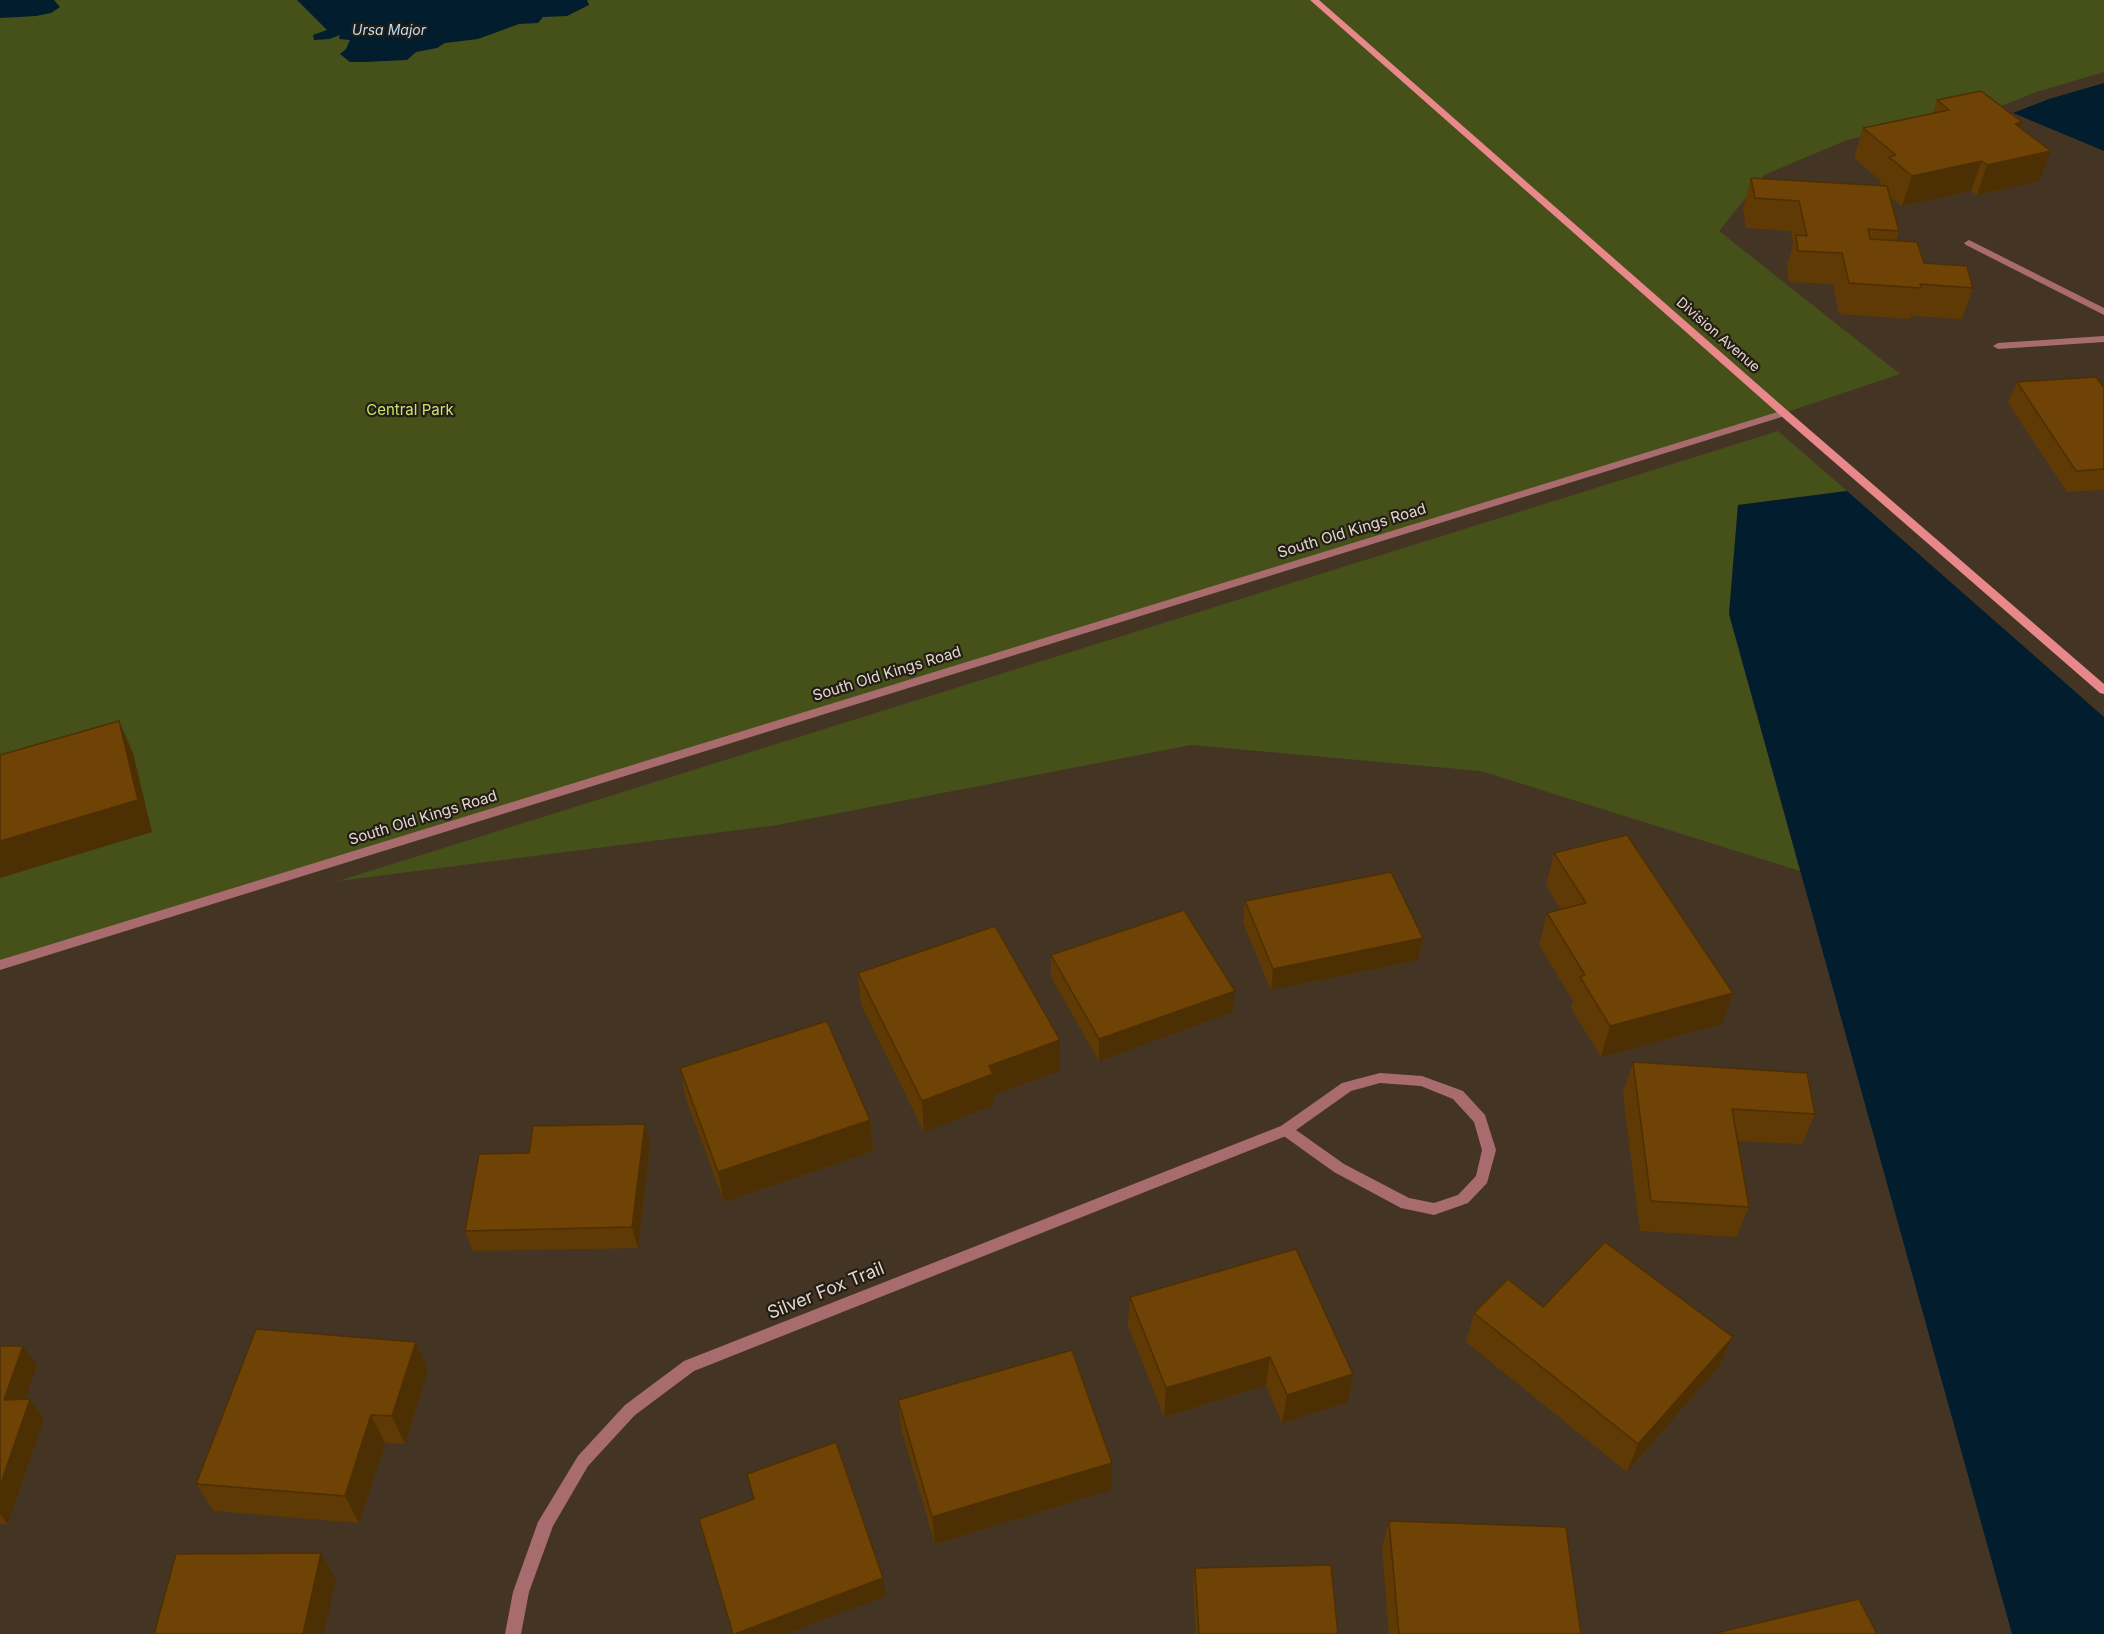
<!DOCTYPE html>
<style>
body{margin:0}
canvas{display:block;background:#443423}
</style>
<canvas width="2104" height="1634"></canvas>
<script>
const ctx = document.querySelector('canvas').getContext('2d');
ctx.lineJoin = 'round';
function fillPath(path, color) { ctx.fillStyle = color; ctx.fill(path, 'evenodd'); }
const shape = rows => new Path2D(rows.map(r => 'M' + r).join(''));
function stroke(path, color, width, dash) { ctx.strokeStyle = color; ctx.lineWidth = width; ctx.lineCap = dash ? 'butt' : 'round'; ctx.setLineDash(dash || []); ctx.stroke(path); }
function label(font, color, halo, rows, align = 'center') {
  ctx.font = font + ' Inter,sans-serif'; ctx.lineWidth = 4.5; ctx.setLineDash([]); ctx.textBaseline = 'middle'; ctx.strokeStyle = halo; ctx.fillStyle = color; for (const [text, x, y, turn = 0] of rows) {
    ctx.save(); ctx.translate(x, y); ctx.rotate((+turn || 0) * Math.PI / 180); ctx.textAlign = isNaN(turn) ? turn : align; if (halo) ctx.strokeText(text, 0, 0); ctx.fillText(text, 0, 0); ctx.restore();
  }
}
const green = shape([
 [0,0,2104,0,2104,72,2036,92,2004,105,1847,140,1764,175,1719,231,1900,374,1784,413,0,966],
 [1778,431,1847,491,1738,505,1729,614,1800,871,1481,771,1191,745,777,825,338,881]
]);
const water = shape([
 [0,0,54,0,60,7,51,13,36,16,0,18],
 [297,0,587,0,589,5,567,16,543,17,538,23,519,24,478,39,445,43,437,48,416,52,407,60,364,62,350,62,340,54,346,49,350,40,339,39,340,35,329,39,314,40,313,35,327,30],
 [2104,83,2104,151,2013,113,2049,99],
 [1847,491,2104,717,2104,1634,2012,1634,1729,614,1738,505]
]);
const lane = shape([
 [1380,1073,1422,1076,1463,1091,1485,1115,1496,1150,1487,1183,1468,1203,1434,1215,1401,1208,1334,1172,1281,1134,1279,1130,1281,1126,1342,1083,1380,1073],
 [1380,1083,1421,1086,1453,1099,1474,1122,1482,1150,1476,1176,1458,1195,1434,1203,1409,1198,1344,1164,1296,1130,1351,1091,1380,1083]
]);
const street = shape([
 [1969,240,2104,308,2104,315,1966,245,1964,243,1969,240],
 [2104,336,2104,342,1998,349,1993,346,1998,343,2104,336],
 [1784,410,1788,411,1788,415,0,970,0,960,1784,410],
 [1286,1124,1291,1126,1293,1130,1291,1134,694,1371,635,1415,588,1466,553,1526,529,1592,521,1634,505,1634,513,1592,538,1522,578,1456,625,1405,684,1361,1286,1124]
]);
const secondary = shape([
 [1310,0,1319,0,1788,411,2104,684,2104,694,2100,693,1780,415,1310,0]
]);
const wall = shape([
 [1937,100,2022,122,2020,128,2039,181,1977,195,1971,191,1902,206,1889,196,1899,231,1896,241,1924,263,1973,288,1962,319,1911,316,1910,319,1839,314,1833,284,1789,282,1787,266,1793,244,1791,231,1746,228,1743,209,1751,178,1880,186,1881,181,1854,158,1863,128,1933,113],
 [2017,382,2103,387,2104,384,2104,490,2067,492,2008,403],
 [1554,853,1733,993,1722,1024,1601,1057,1571,1008,1573,1001,1539,945,1547,913,1561,910,1546,885],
 [1245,901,1423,938,1418,960,1271,990,1243,923],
 [1051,955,1233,1012,1099,1061,1051,977],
 [858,973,1060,1071,994,1095,994,1105,924,1132,861,1004],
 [1633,1062,1815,1114,1802,1144,1738,1141,1749,1207,1736,1237,1640,1231,1623,1093],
 [680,1068,870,1120,873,1151,724,1202,686,1099],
 [650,1145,638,1248,473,1251,465,1231,529,1153],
 [1296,1249,1348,1402,1282,1423,1266,1385,1164,1417,1128,1326,1130,1297],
 [1543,1307,1733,1337,1720,1365,1627,1472,1466,1342,1474,1313],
 [416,1342,428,1370,405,1444,385,1443,359,1523,214,1511,196,1484],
 [0,1346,37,1366,25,1399,30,1399,44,1419,8,1524,0,1524],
 [898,1400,1111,1490,935,1544,901,1428],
 [1389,1521,1581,1634,1389,1634,1382,1548],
 [1195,1568,1338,1634,1196,1634,1193,1586]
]);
const shadedWall = shape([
 [2022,122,2011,153,2015,124],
 [2051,151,2039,181,1977,195,1987,165],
 [1982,161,1971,191,1902,206,1912,176],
 [119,721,133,753,152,832,0,878,0,841],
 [1423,938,1418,960,1271,990,1273,969],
 [1235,991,1233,1012,1099,1061,1099,1039],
 [1733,993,1722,1024,1601,1057,1610,1026],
 [1060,1040,1060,1071,994,1095,994,1105,924,1132,922,1101,989,1066],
 [870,1120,873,1151,724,1202,718,1172],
 [645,1124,650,1145,638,1248,632,1227],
 [1733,1337,1720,1365,1627,1472,1638,1444],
 [416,1342,428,1370,405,1444,392,1416],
 [23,1346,37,1366,18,1419,4,1400],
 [1270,1357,1266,1385,1164,1417,1166,1388],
 [1353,1374,1348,1402,1282,1423,1287,1395],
 [30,1399,44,1419,8,1524,0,1514,0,1486],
 [371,1415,385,1443,359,1523,345,1496],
 [1112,1463,1111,1490,935,1544,932,1517],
 [321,1553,336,1579,324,1634,303,1634],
 [883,1578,886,1596,786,1634,735,1634]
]);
const building = shape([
 [1981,91,2022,122,2015,124,2051,151,1987,165,1982,161,1912,176,1889,157,1896,155,1863,128,1949,110,1937,100,1981,91],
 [1751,178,1887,186,1899,231,1868,229,1870,239,1917,242,1924,263,1967,266,1973,288,1920,284,1921,288,1849,283,1842,253,1798,251,1796,235,1807,236,1799,201,1755,198,1751,178],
 [2096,377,2104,388,2104,469,2076,471,2017,382,2096,377],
 [119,721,138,800,0,841,0,755,119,721],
 [1627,835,1733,993,1610,1026,1580,977,1585,975,1547,913,1586,903,1554,853,1627,835],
 [1391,872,1423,938,1273,969,1245,901,1391,872],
 [1184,910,1235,991,1099,1039,1051,955,1184,910],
 [995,926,1060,1040,989,1066,993,1074,922,1101,858,973,995,926],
 [827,1021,870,1120,718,1172,680,1068,827,1021],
 [1633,1062,1807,1073,1815,1114,1732,1109,1749,1207,1651,1201,1633,1062],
 [645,1124,632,1227,465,1231,479,1154,529,1153,533,1126,645,1124],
 [1605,1242,1733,1337,1638,1444,1474,1313,1508,1279,1543,1307,1605,1242],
 [1296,1249,1353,1374,1287,1395,1270,1357,1166,1388,1130,1297,1296,1249],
 [256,1329,416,1342,392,1416,371,1415,345,1496,196,1484,256,1329],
 [0,1346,23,1346,4,1400,30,1399,0,1486,0,1346],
 [1072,1350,1112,1463,932,1517,898,1400,1072,1350],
 [836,1442,883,1578,735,1634,733,1634,699,1519,754,1499,747,1474,836,1442],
 [1389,1521,1566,1527,1581,1634,1399,1634,1389,1521],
 [321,1553,303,1634,154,1634,176,1554,321,1553],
 [1331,1565,1338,1634,1199,1634,1195,1568,1331,1565],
 [1859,1599,1877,1634,1712,1634,1859,1599]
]);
const farWaternames = [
 ["Ursa Major",389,31]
];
const farStreetnames = [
 ["Division Avenue",1718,335,41]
];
const parkNames = [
 ["Central Park",410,410]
];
const streetNames = [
 ["South Old Kings Road",1352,531,-17],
 ["South Old Kings Road",887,674,-17],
 ["South Old Kings Road",423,818,-17]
];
const nearStreetnames = [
 ["Silver Fox Trail",826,1291,-22]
];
fillPath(green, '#455119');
fillPath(water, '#021d2d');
fillPath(lane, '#a96c6e');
fillPath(street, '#a96c6e');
fillPath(secondary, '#e9888b');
fillPath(wall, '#5f3a04');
fillPath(shadedWall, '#4d2f04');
fillPath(building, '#6e4305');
stroke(building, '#4d2f04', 1.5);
label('italic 14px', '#b5defa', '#241d15', farWaternames);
label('14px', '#e2d8ce', '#241d15', farStreetnames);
label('15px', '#c9e472', '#241d15', parkNames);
label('15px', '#e2d8ce', '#241d15', streetNames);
label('18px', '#e2d8ce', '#241d15', nearStreetnames);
</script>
